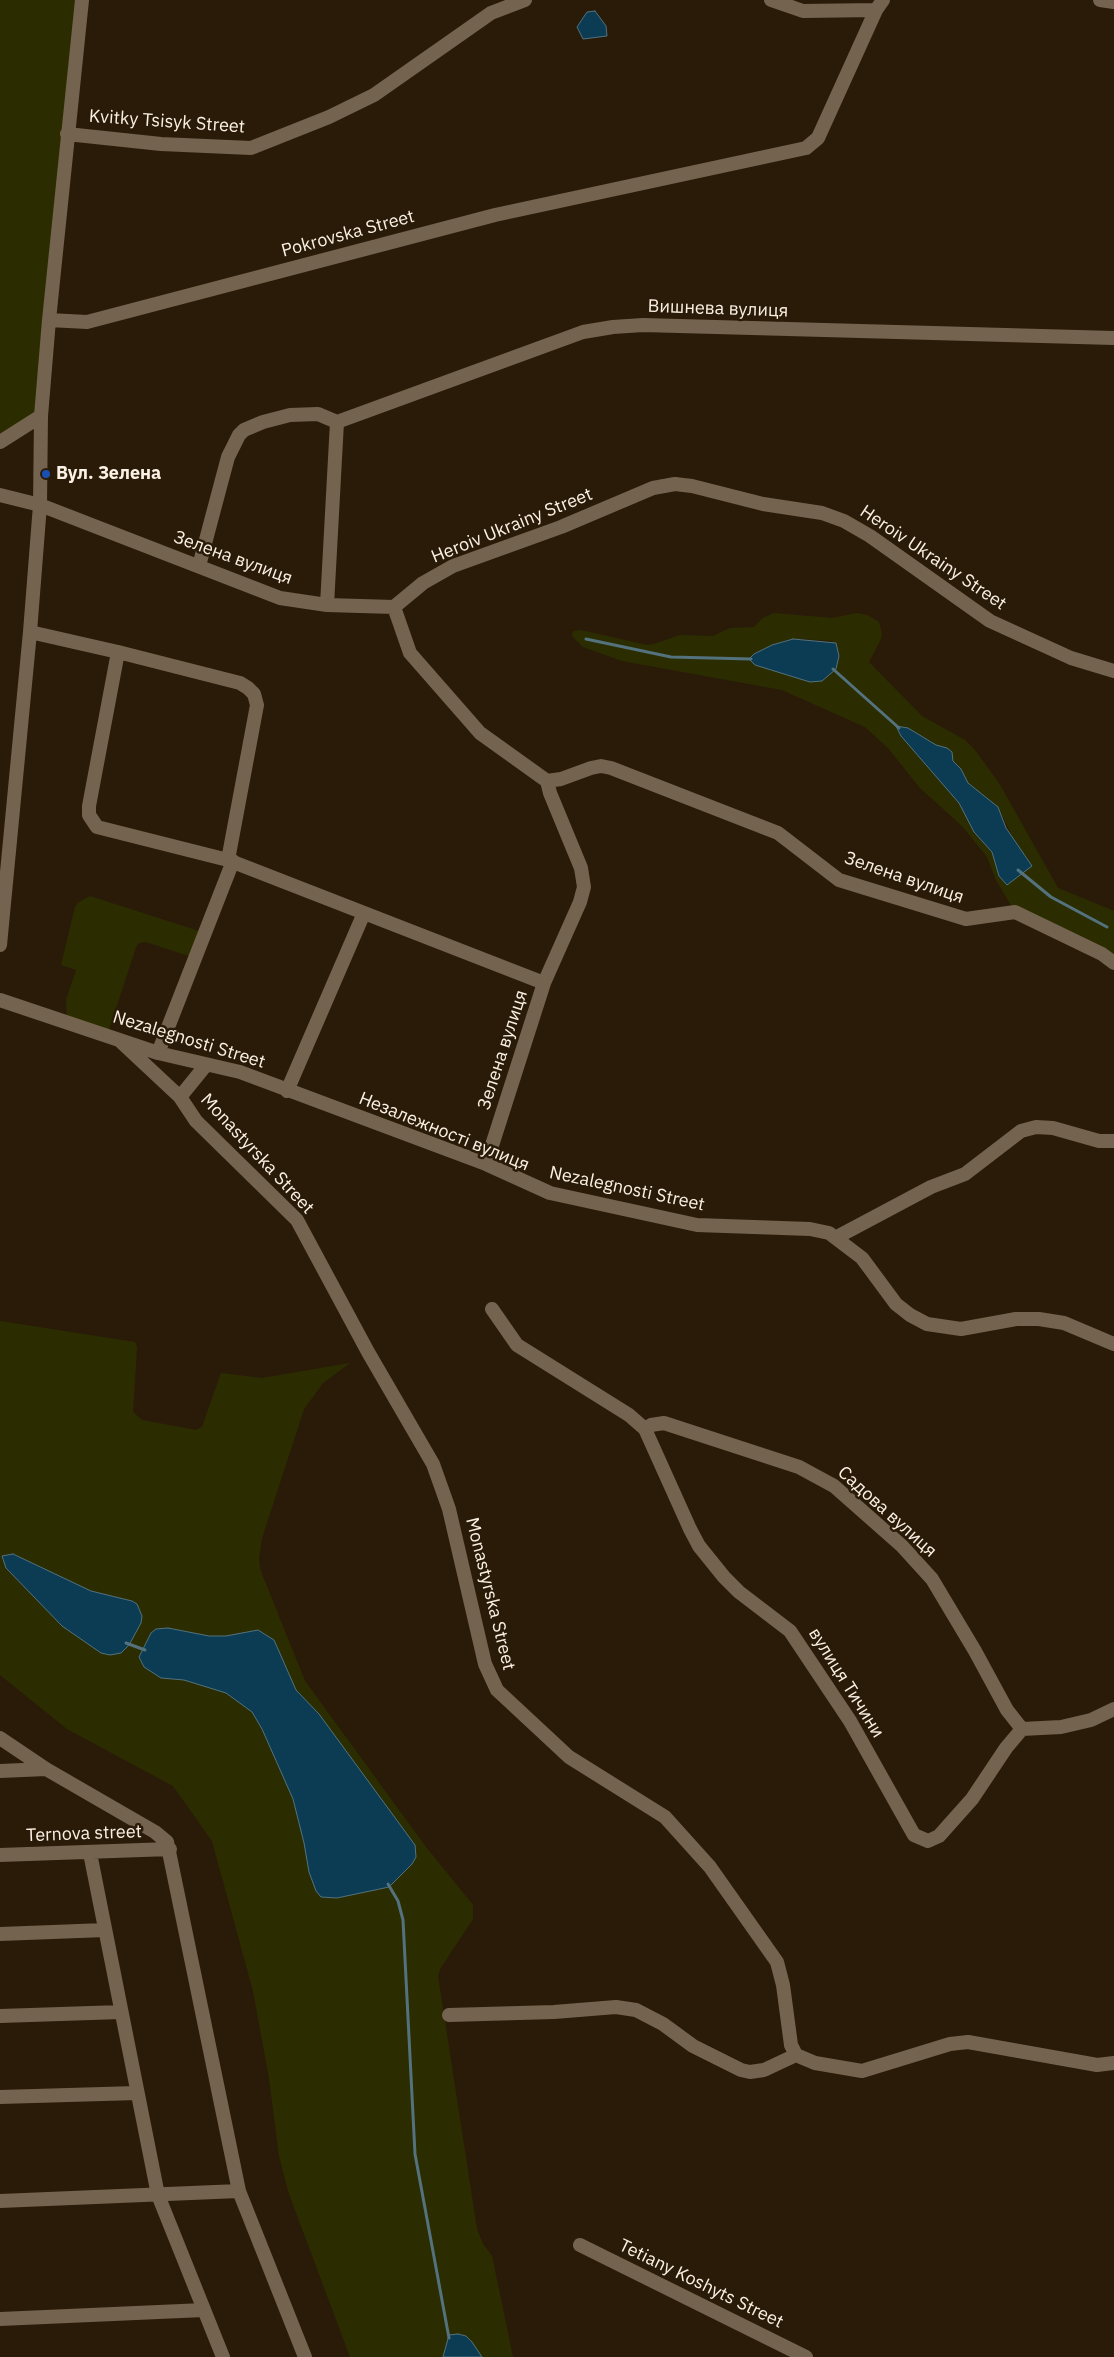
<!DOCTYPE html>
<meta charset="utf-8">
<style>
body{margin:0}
canvas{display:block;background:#291b08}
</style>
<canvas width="1114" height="2357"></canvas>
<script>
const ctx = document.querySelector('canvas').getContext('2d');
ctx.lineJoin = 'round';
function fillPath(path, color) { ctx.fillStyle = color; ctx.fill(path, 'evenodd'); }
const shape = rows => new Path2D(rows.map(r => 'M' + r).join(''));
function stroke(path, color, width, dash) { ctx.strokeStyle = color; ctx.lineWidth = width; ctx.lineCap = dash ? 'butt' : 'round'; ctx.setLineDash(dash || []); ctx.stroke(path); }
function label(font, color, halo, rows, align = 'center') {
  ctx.font = font + ' "IBM Plex Sans",sans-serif'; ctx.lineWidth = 5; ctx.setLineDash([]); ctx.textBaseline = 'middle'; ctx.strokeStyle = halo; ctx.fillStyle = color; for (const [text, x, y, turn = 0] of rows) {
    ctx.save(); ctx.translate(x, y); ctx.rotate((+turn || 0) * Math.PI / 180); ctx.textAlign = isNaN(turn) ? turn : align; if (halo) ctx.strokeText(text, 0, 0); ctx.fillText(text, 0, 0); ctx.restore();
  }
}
const green = shape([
 [0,0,82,0,41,416,0,442],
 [774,613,832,618,857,613,867,615,879,622,882,634,880,641,869,662,922,716,965,740,974,749,999,783,1058,888,1114,911,1114,963,1015,912,996,880,987,857,962,826,920,788,888,748,865,727,782,690,622,661,583,647,572,636,573,631,581,630,647,645,654,644,680,635,713,636,730,628,754,627,763,618],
 [801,639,833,641,810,682,755,665,754,654,786,640],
 [930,740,961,769,968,783,998,807,1018,848,1026,856,1032,866,1007,885,999,876,992,852,974,832,959,803,914,751],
 [90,896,205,933,195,958,146,942,139,943,136,947,107,1036,67,1023,66,1000,76,970,61,965,75,907,79,902],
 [0,1321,135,1342,137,1347,133,1412,142,1420,196,1430,202,1427,221,1373,262,1378,350,1363,323,1383,304,1409,262,1538,259,1558,260,1569,305,1681,426,1847,473,1905,473,1919,440,1969,438,1976,477,2229,483,2244,492,2256,513,2357,350,2357,289,2194,279,2156,269,2078,253,1991,212,1841,173,1786,67,1729,0,1675]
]);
const water = shape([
 [595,11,606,26,607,36,583,39,577,27,587,12,595,11],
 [793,639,836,643,839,656,836,669,822,681,810,682,755,665,749,659,754,654,772,645,793,639],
 [896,726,908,728,936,745,947,748,952,752,953,761,961,769,968,783,998,807,1006,828,1032,866,1007,885,999,876,992,852,974,832,959,803,901,736,896,726],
 [13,1554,91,1591,132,1601,137,1604,142,1616,141,1623,129,1645,121,1653,110,1655,101,1653,62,1626,6,1568,2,1556,13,1554],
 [168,1628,209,1636,226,1636,258,1630,274,1640,296,1690,319,1714,415,1845,416,1857,412,1864,389,1887,337,1898,321,1897,316,1891,309,1872,304,1843,293,1799,262,1729,252,1712,226,1693,184,1680,161,1678,144,1667,139,1657,151,1633,156,1629,168,1628],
 [458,2334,466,2336,472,2342,482,2357,443,2357,449,2335,458,2334]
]);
const stream = shape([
 [586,639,671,657,751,659],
 [833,669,899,728],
 [1018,870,1051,897,1107,927],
 [126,1643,145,1650],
 [388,1884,398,1901,403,1920,415,2154,449,2338]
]);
const minor = shape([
 [771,0,803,11,876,10],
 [1100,0,1114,2],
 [67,134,161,144,251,148,329,117,374,95,491,13,525,0],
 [49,320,87,322,495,215,806,148,818,138,876,10,883,0],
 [0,442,41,416],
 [0,495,40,505,280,598,327,605,394,607,410,653,480,733,547,781,550,793,581,868,584,887,580,902,544,983,486,1164],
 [199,566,228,457,239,435,244,430,263,422,290,415,318,414,337,422],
 [327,605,337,422,583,332,613,327,643,325,1114,338],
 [394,607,423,583,453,566,561,527,653,488,675,484,692,486,763,504,822,513,844,521,870,536,990,621,1071,658,1114,671],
 [30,632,118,652,89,806,89,815,97,827,228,860,544,983],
 [118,652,240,683,248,688,254,694,257,705,228,860],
 [547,781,561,779,591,768,601,766,611,768,778,833,839,880,966,919,1015,912,1102,954,1114,963],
 [0,945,30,632,40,505,41,416,49,320,82,0],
 [0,1000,158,1053,240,1072,486,1164,550,1193,697,1225,810,1229,829,1233,862,1258,896,1304,910,1315,927,1324,961,1329,1016,1319,1039,1319,1064,1323,1114,1344],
 [119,1040,180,1097,196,1121,297,1220,368,1352,433,1464,449,1509,485,1664,497,1690,569,1757,665,1817,710,1867,777,1962,783,1985,791,2045,796,2055,815,2063,862,2071,950,2044,968,2042,1086,2063,1097,2065,1114,2063],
 [158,1053,233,861],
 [287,1091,364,913],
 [180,1097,206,1065],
 [837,1237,931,1187,965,1174,1021,1131,1036,1127,1053,1128,1099,1141,1114,1141],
 [492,1309,517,1345,629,1415,645,1429,690,1529,699,1546,724,1577,739,1592,790,1631,850,1721,914,1835,928,1841,939,1836,972,1799,1006,1748,1022,1729],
 [645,1429,651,1425,664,1423,799,1467,834,1486,902,1546,932,1579,975,1651,1007,1710,1022,1729,1061,1727,1091,1720,1114,1709],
 [0,1738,46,1769,155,1832,167,1842,239,2191,305,2357],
 [0,1771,46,1769],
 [90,1853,158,2195,223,2357],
 [0,1855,170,1849],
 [0,1934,105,1930],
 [449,2015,554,2012,616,2007,636,2010,663,2024,693,2046,741,2070,750,2072,764,2070,796,2055],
 [0,2016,121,2012],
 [0,2097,137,2093],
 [0,2201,239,2191],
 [580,2245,806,2357],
 [0,2319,204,2310]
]);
const markers = [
 [46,474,5,"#1a4fb4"]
];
const streetNames = [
 ["Kvitky Tsisyk Street",167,122,4],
 ["Pokrovska Street",348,234,-15],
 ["Вишнева вулиця",718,309,2],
 ["Heroiv Ukrainy Street",512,526,-22],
 ["Зелена вулиця",233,558,20],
 ["Heroiv Ukrainy Street",933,558,34],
 ["Зелена вулиця",904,878,19],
 ["Nezalegnosti Street",189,1040,17],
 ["Зелена вулиця",503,1050,-72],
 ["Незалежності вулиця",444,1132,22],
 ["Monastyrska Street",257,1154,47],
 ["Nezalegnosti Street",627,1189,12],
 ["Садова вулиця",887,1512,42],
 ["Monastyrska Street",490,1594,76],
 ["вулиця Тичини",846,1683,58],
 ["Ternova street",84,1834,-2],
 ["Tetiany Koshyts Street",701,2284,26]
];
const poiNames = [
 ["Вул. Зелена",56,474]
];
fillPath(green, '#2b2d00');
fillPath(water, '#0b3c53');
stroke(water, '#53727e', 1);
stroke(stream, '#53727e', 3);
stroke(minor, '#74634e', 14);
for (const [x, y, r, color] of markers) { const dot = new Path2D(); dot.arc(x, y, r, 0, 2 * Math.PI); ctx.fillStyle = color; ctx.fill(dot); stroke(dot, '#291b08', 2); }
label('18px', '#faf0e4', '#291b08', streetNames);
label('bold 18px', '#faf0e4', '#291b08', poiNames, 'left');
</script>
